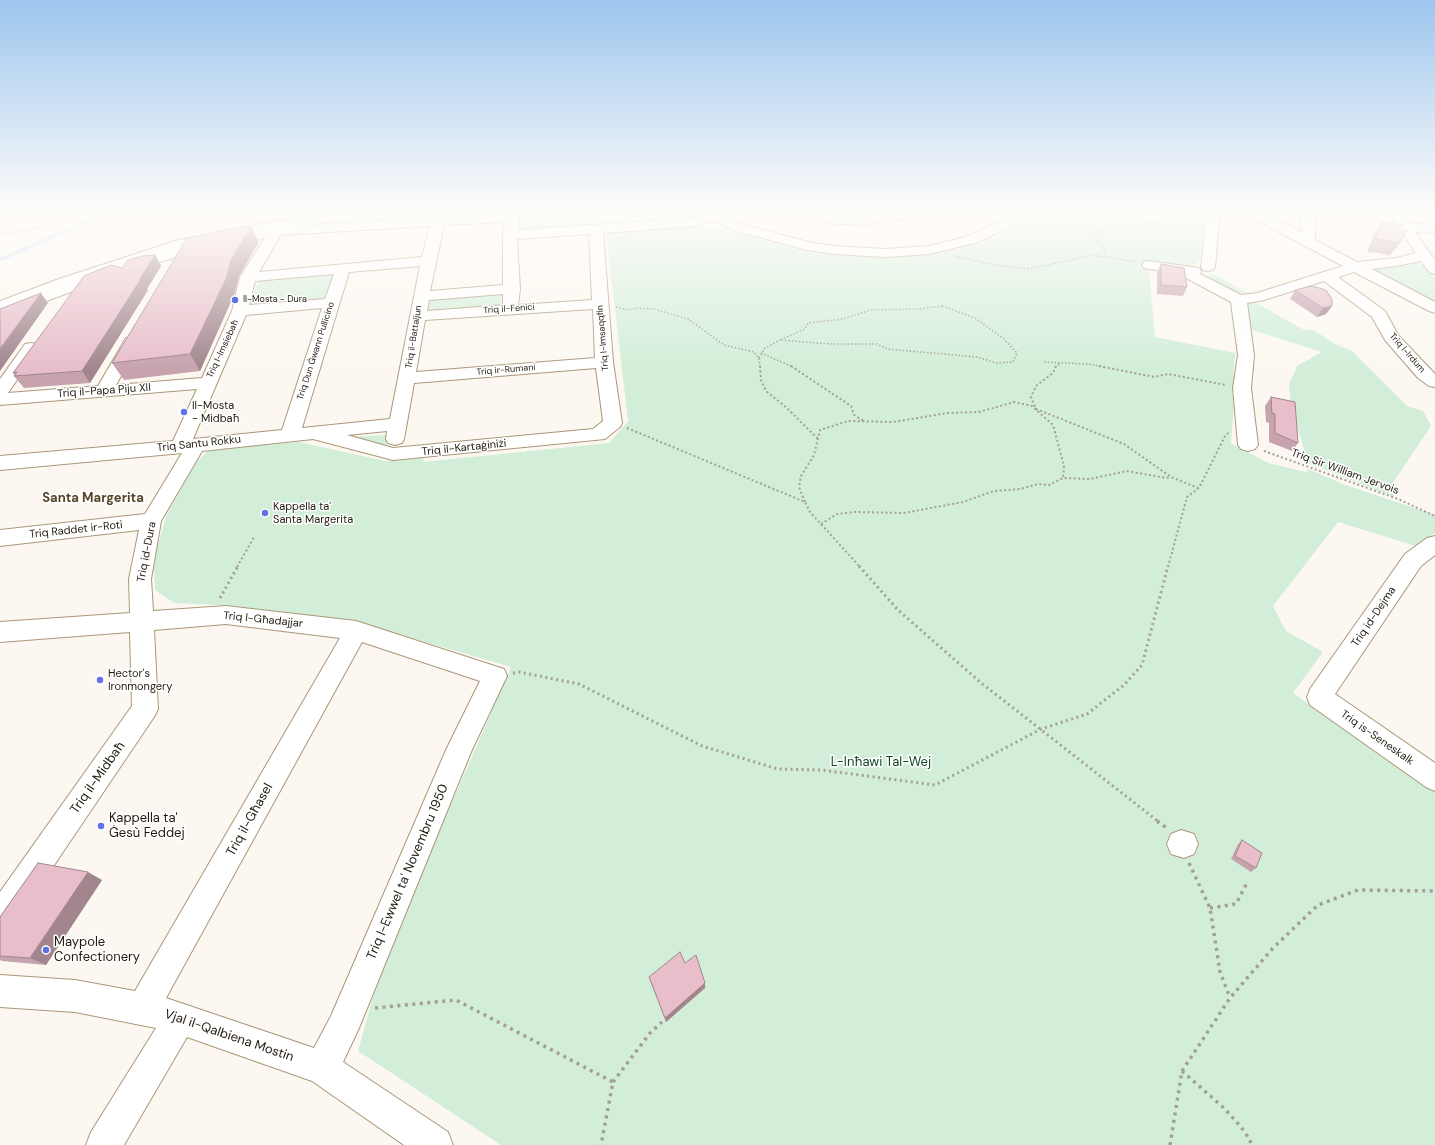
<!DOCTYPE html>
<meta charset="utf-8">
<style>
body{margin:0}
canvas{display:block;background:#fcf8f1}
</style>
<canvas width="1435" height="1145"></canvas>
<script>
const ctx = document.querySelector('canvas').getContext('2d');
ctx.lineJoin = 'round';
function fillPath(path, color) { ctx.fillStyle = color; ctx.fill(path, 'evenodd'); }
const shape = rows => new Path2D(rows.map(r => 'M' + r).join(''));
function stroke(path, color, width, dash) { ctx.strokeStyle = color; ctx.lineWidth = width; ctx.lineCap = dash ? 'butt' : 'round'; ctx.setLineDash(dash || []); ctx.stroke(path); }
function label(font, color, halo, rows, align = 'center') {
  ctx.font = font + ' "DM Sans",sans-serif'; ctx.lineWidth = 3; ctx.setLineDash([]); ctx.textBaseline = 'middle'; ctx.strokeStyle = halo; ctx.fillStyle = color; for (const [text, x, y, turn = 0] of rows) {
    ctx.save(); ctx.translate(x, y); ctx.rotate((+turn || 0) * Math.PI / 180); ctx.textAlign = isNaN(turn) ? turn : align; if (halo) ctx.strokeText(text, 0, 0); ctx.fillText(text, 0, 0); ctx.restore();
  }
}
const green = shape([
 [411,210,658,210,689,216,677,220,516,231,520,212,292,226],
 [1040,210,1206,210,1206,221,1199,262,1187,267,1148,261,1155,337,1235,353,1232,394,1234,406,1231,443,1268,463,1306,472,1308,469,1343,484,1435,515,1435,533,1416,546,1338,522,1273,606,1286,631,1323,652,1293,693,1435,793,1435,1145,501,1145,358,1051,376,986,408,903,511,667,350,620,218,605,174,603,155,590,154,560,166,516,197,461,209,450,299,442,385,461,424,458,423,462,609,443,628,421,606,232,713,227,817,254,899,257,944,252,994,238,1026,221],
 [1416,262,1426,265,1435,279,1435,303,1367,267,1397,266],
 [335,272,326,300,248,306,260,278],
 [1208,274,1218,276,1249,294,1236,292,1210,279],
 [501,294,501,305,425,311,427,300],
 [1253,301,1302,329,1314,330,1333,343,1352,351,1407,406,1423,411,1431,426,1392,484,1394,497,1308,463,1291,406,1289,385,1297,366,1322,352,1249,329,1245,304],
 [388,435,386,448,348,437]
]);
const stream = shape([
 [0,260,113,210]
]);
const pathFar3 = shape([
 [29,230,75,210],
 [0,234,52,227,89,210],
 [955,256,988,264,1029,269,1093,255,1137,262],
 [1107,257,1103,246,1099,244,1093,233,1106,231,1112,224,1119,221,1197,226],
 [942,306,975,318,1004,339,1017,353,1013,362,996,363,977,357,887,349,877,344,830,344,780,340,805,329,808,323,843,319,871,310,919,309,942,306],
 [616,307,629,310,636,308,654,309,688,319,724,345,754,352,759,358,760,367],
 [761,353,793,367],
 [759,358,765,348,780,340],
 [1044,362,1088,364,1104,367],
 [1055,367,1061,363]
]);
const pathFar2 = shape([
 [760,366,761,380,766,391,787,408,818,439],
 [791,366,851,406,854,415,864,421],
 [1056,366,1053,373,1036,386,1031,397,1036,409,1124,444,1171,477,1198,488],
 [1099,366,1154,377,1168,374,1226,385],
 [627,428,805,502,810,512,860,567],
 [1264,451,1398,499,1435,516],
 [805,502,799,487,801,476,814,455,820,430,848,421,893,422,948,413,979,412,1014,402,1032,406,1053,425,1064,466,1063,478],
 [821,524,837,514,855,512,904,513,963,502,994,491,1020,489,1038,484,1049,485,1063,478,1090,479,1127,471,1166,478,1171,477],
 [237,567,254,537],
 [1168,567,1187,497,1199,488,1226,434,1230,433]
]);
const pathFar1 = shape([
 [859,566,898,610,980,682,1159,822],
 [220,598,238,566],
 [513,673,519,672,579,684,702,746,778,769,822,770,935,785,1041,729,1087,714,1124,685,1142,665,1168,566]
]);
const path = shape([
 [1157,821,1168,829],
 [1189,863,1210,908,1220,972,1230,998],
 [1210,908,1236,904,1248,881],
 [375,1008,456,1000,613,1082,601,1145],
 [1182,1071,1230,998,1273,948,1318,905,1358,890,1435,891],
 [613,1082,650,1033,662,1022],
 [1170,1145,1182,1071,1224,1108,1241,1127,1250,1140,1251,1145]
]);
const minor = shape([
 [793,210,811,210,837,216,863,217,878,212,921,210,926,211,928,214,926,217,921,218,880,220,865,225,837,224,803,216,795,213,793,210],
 [1207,210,1220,210,1215,267,1213,270,1208,271,1203,270,1201,267,1207,210],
 [1241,210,1257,210,1301,232,1302,210,1315,210,1315,240,1357,262,1396,258,1416,253,1386,210,1399,210,1408,223,1435,225,1435,233,1415,232,1435,260,1435,274,1430,273,1421,261,1396,266,1372,269,1435,302,1435,313,1429,311,1354,272,1338,277,1385,311,1398,335,1435,374,1435,387,1429,386,1418,378,1385,340,1372,317,1324,281,1264,300,1247,303,1254,355,1251,388,1258,445,1255,449,1248,451,1241,449,1238,445,1233,388,1238,355,1231,302,1186,278,1184,274,1149,269,1144,268,1142,265,1144,262,1149,261,1199,268,1201,271,1200,274,1241,295,1257,293,1343,266,1243,213,1241,210],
 [714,212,719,213,721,216,719,219,695,226,603,233,613,362,622,423,620,427,605,439,393,460,313,439,202,451,161,521,151,579,153,611,226,606,356,621,504,669,507,676,471,752,359,1028,343,1062,448,1132,453,1145,404,1145,312,1081,187,1037,124,1145,86,1145,91,1132,156,1028,75,1012,0,1007,0,975,75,980,135,991,340,638,226,624,154,630,158,709,154,717,11,929,0,933,0,892,132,706,130,632,0,642,0,622,130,613,129,579,139,530,0,546,0,530,145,514,182,453,0,470,0,456,173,441,197,389,0,405,0,379,25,344,31,343,37,344,39,348,8,393,98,386,126,338,132,337,138,338,140,342,116,385,202,378,232,311,240,277,265,238,188,254,131,270,19,311,0,320,0,309,121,264,185,246,276,227,512,213,517,214,519,217,518,230,694,218,714,212],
 [505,222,503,235,503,285,430,291,444,225,505,222],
 [430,226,422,257,259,272,281,235,430,226],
 [589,234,592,300,518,305,520,289,517,239,589,234],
 [420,266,390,419,302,428,349,272,420,266],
 [334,274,325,299,249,305,255,281,334,274],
 [503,294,503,303,505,305,427,311,429,300,503,294],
 [322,308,282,430,193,439,246,315,322,308],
 [593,309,595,358,416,372,425,320,593,309],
 [596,368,603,421,593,429,393,448,347,435,387,431,386,439,388,443,395,445,402,443,404,439,414,383,596,368],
 [362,642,480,681,446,750,331,1016,314,1048,166,998,362,642],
 [1435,536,1435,555,1421,566,1335,694,1435,763,1435,791,1426,787,1310,705,1307,697,1310,689,1405,554,1427,538,1435,536],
 [1181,830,1194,834,1198,844,1194,854,1184,858,1171,854,1167,844,1171,834,1181,830]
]);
const major = shape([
 [358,210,390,210,388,213,383,214,271,230,183,248,69,285,0,311,0,301,59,279,175,241,271,222,358,210],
 [671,210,700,210,714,212,746,225,808,242,834,246,886,249,929,246,965,237,999,222,1018,210,1034,210,1009,228,975,243,929,254,886,257,834,254,807,250,736,231,711,220,673,213,671,210]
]);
const wall = shape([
 [1382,222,1404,225,1401,229,1399,244,1389,256,1380,253,1367,252,1374,235],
 [259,242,239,276,234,295,200,371,124,380,112,363],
 [155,255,161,266,147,289,148,290,90,383,24,388,14,376,15,375,13,373,122,268],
 [1161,264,1187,287,1183,296,1157,294,1157,273],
 [1295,290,1332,306,1326,314,1317,317,1290,299],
 [1271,397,1298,443,1292,451,1269,442,1269,423,1266,422,1265,406],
 [1242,840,1256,868,1251,872,1231,859,1238,844],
 [102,880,46,965,2,961,0,960,0,917],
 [685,963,705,988,666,1022,649,977]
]);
const shadedWall = shape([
 [251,226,259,242,239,276,234,295,200,371,190,354,231,260],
 [1407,231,1399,244,1389,256,1398,244],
 [155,255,161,266,147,289,148,290,90,383,82,371],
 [41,293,48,303,0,371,0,349],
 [1332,306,1326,314,1317,317,1323,308],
 [88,872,102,880,46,965,30,958],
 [705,983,705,988,666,1022,665,1018]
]);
const building = shape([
 [1382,222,1404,225,1401,229,1407,231,1398,244,1389,241,1375,239,1382,222],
 [251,226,231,260,226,279,190,354,112,363,187,238,241,227,251,226],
 [155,255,140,279,141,279,82,371,14,376,17,372,13,373,84,276,111,265,122,268,128,260,142,256,155,255],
 [1161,264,1184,268,1187,287,1161,285,1161,264],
 [1312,286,1326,290,1332,299,1332,306,1323,308,1295,290,1312,286],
 [41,293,0,349,0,309,41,293],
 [1271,397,1295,402,1298,443,1275,433,1275,414,1272,413,1271,397],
 [1242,840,1262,853,1256,868,1235,856,1242,840],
 [38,863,88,872,30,958,0,956,0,917,38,863],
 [680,952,685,963,696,955,705,983,665,1018,649,977,680,952]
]);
const markers = [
 [235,300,4,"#5f70e8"],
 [184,412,4,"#5f70e8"],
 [265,513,4,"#5f70e8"],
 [100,680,4,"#5f70e8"],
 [101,826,4,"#5f70e8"],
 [46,950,4,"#5f70e8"]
];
const farPoinames = [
 ["Il-Mosta - Dura",243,300]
];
const farStreetnames = [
 ["Triq il-Fenici",509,309,-4],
 ["Triq il-Battaljun",414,337,-81],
 ["Triq l-Imsaqqfin",603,338,-95],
 ["Triq l-Imsiebaħ",223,349,-65],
 ["Triq Dun Ġwann Pullicino",316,351,-72],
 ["Triq l-Irdum",1407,353,49],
 ["Triq ir-Rumani",506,370,-5]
];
const streetNames = [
 ["Triq il-Papa Piju XII",104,391,-4],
 ["Triq Santu Rokku",199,444,-6],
 ["Triq il-Kartaġiniżi",464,448,-6],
 ["Triq Sir William Jervois",1345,472,20],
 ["Triq Raddet ir-Roti",76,530,-6],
 ["Triq id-Dura",147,552,-79],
 ["Triq id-Dejma",1374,617,-56],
 ["Triq l-Għadajjar",263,620,6],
 ["Triq is-Seneskalk",1377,738,35]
];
const poiNames = [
 ["Il-Mosta",192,406],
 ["- Midbaħ",192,419],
 ["Kappella ta'",273,507],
 ["Santa Margerita",273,520],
 ["Hector's",108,674],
 ["Ironmongery",108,687]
];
const quarterNames = [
 ["Santa Margerita",93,499]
];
const nearParknames = [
 ["L-Inħawi Tal-Wej",881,763]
];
const nearStreetnames = [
 ["Triq il-Midbaħ",98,778,-55],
 ["Triq il-Għasel",250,820,-61],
 ["Triq l-Ewwel ta' Novembru 1950",408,872,-67],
 ["Vjal il-Qalbiena Mostin",229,1036,19]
];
const nearPoinames = [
 ["Kappella ta'",109,819],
 ["Ġesù Feddej",109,834],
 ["Maypole",54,943],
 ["Confectionery",54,958]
];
fillPath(green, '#d2eed8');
stroke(stream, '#cee0f9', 3.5);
stroke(minor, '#ab9778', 2);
stroke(major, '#ab9778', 2);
stroke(pathFar3, '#a49f96', 1.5, [1.5, 2]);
stroke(pathFar2, '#a49f96', 2, [2, 2.5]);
stroke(pathFar1, '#a49f96', 3, [2, 3.5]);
stroke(path, '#a49f96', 3.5, [3, 4.5]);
fillPath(minor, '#fff');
fillPath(major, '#fff');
fillPath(wall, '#c7a3ae');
fillPath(shadedWall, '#a2858d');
fillPath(building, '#e7beca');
stroke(building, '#a2858d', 1);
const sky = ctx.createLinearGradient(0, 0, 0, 370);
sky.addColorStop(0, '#9dc6ef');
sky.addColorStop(0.57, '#fefcf9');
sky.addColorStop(1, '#fefcf900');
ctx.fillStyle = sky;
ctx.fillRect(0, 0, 1435, 370);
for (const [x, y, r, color] of markers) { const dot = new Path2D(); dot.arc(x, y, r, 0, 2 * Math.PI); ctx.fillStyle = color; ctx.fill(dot); stroke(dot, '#fff', 1.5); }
label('9px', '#211a0e', '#fff', farPoinames, 'left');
label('9px', '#211a0e', '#fff', farStreetnames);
label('11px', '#211a0e', '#fff', streetNames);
label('11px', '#211a0e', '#fff', poiNames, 'left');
label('bold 13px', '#554427', '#fff', quarterNames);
label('13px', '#134625', '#fff', nearParknames);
label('13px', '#211a0e', '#fff', nearStreetnames);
label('13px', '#211a0e', '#fff', nearPoinames, 'left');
</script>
